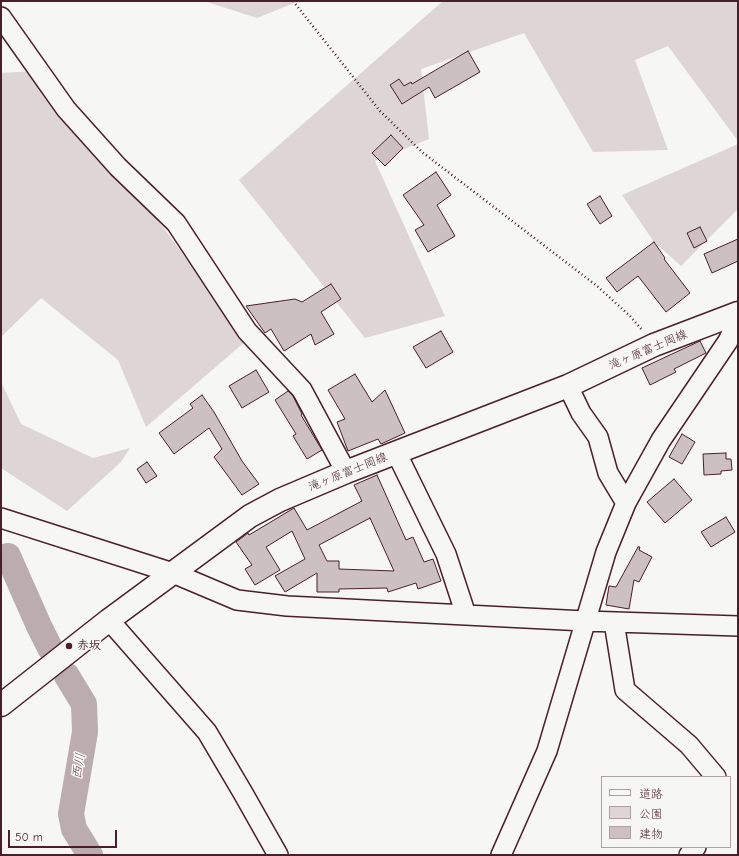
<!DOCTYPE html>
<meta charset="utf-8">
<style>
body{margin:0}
#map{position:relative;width:739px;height:856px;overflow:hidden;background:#f6f6f2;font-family:"Comic Neue","Klee One",sans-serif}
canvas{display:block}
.frame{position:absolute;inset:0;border:2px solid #4a1f2b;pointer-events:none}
.legend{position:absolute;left:601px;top:776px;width:130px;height:72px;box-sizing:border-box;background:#f6f6f2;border:1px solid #b1a0a2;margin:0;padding:5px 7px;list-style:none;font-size:12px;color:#4a1f2b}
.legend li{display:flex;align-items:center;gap:8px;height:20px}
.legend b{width:20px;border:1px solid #b1a0a2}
.scale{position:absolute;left:8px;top:830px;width:109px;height:18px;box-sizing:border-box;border:2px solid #4a1f2b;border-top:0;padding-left:5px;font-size:12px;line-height:14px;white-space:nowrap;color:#4a1f2b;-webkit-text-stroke:3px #f6f6f2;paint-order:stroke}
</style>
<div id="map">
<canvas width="739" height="856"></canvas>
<div class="frame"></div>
<ul class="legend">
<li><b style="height:5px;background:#f6f6f2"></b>道路</li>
<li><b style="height:11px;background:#ddd6d5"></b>公園</li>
<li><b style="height:11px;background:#ccc1c0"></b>建物</li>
</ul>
<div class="scale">50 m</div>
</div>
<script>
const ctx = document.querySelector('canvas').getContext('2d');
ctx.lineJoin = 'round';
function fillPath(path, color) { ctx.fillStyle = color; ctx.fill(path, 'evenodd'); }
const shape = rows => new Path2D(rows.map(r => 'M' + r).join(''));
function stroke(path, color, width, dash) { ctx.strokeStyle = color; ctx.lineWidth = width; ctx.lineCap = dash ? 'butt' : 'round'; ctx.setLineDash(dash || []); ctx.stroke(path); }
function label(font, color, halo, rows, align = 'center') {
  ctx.font = font + ' "Comic Neue","Klee One",sans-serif'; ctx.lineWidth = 3; ctx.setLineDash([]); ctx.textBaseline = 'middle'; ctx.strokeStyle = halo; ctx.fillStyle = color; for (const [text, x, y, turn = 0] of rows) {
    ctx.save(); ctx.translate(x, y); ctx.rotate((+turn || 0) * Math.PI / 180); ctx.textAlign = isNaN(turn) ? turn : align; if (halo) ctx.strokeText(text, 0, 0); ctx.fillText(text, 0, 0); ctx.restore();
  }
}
const green = shape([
 [204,1,299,1,257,18],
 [443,1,738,1,738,141,668,46,635,60,668,150,593,152,524,33,421,69,429,139,375,161,445,316,365,338,239,180],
 [34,71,160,223,246,341,146,427,118,360,41,298,1,337,1,73],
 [738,144,738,209,681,266,654,242,622,195],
 [1,382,21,424,93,458,130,448,121,462,67,511,1,468]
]);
const river = shape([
 [8,556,39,626,50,648],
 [67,676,84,704,85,732,71,814,74,829,90,855]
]);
const building = shape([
 [468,51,480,72,435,98,429,87,402,104,390,85,399,79,404,86,411,82,412,84,468,51],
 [391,135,403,148,385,166,372,153,391,135],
 [436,172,451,195,437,205,455,236,428,252,415,230,424,225,403,195,436,172],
 [600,196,612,216,600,224,587,204,600,196],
 [700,227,707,241,694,248,687,233,700,227],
 [738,239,738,261,712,273,704,254,738,239],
 [654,242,665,258,664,259,690,293,666,312,638,276,617,292,606,278,654,242],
 [331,284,341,299,321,312,334,334,315,345,311,334,284,351,271,329,265,333,246,306,295,299,302,302,331,284],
 [441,331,453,352,426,368,413,347,441,331],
 [700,341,706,353,674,369,676,372,650,385,642,368,700,341],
 [256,370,269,392,242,408,229,386,256,370],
 [355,374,372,402,385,390,405,433,381,444,378,439,348,451,337,422,345,419,328,390,355,374],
 [288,391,293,396,302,414,301,415,322,450,307,459,293,436,296,434,275,400,288,391],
 [202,395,214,412,242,461,259,484,242,495,214,457,222,449,209,428,174,454,159,433,193,408,190,404,202,395],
 [682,434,695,442,682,464,669,457,682,434],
 [726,453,726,459,731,459,732,470,721,471,721,474,704,475,703,454,726,453],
 [147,462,157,476,146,483,137,469,147,462],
 [377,475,406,540,413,537,424,562,433,559,441,581,418,589,416,583,388,592,387,588,339,589,339,592,317,592,317,573,285,592,275,576,305,559,292,531,266,547,280,570,255,585,245,569,252,565,236,542,248,533,249,535,294,508,307,530,362,501,354,485,377,475],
 [370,518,394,571,339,569,339,561,327,561,319,545,370,518],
 [674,479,692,500,665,523,647,502,674,479],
 [726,517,735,532,711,547,701,532,726,517],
 [638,547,640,547,639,550,652,557,639,582,634,580,629,609,606,605,609,586,616,587,638,547]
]);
const path = shape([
 [293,1,380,111,422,152,597,286,630,316,643,331]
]);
const minor = shape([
 [1,17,66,109,118,167,176,223,247,331,302,390,346,472],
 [568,386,581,413,598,437,608,473,626,503],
 [396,452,446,554,466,615],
 [1,518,173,573,237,600,287,606,585,621,738,626],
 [109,620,207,732,243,793,278,855],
 [614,622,625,690,689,745,716,777],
 [501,855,547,751,606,552,626,503,661,440,728,341,738,320],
 [689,855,696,847]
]);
const major = shape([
 [1,705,109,620,250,516,280,500,346,472,568,386,654,345,738,313]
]);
const markers = [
 [69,646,4,"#4a1f2b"]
];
const streetNames = [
 ["滝ヶ原富士岡線",648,350,-23],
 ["滝ヶ原富士岡線",348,472,-22]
];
const poiNames = [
 ["赤坂",77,646]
];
const waterNames = [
 ["西川",79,766,-81]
];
fillPath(green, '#ddd6d5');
stroke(river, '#bbadae', 26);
fillPath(building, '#ccc1c0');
stroke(building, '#4a1f2b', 1);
stroke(minor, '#4a1f2b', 22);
stroke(major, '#4a1f2b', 25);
stroke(path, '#4a1f2b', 2.5, [1, 3]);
stroke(minor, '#f6f6f2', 19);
stroke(major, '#f6f6f2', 22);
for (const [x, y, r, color] of markers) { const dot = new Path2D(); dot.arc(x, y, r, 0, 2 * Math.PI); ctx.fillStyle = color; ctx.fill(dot); stroke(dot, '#f6f6f2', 1.5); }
label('12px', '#4a1f2b', '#f6f6f2', streetNames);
label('bold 12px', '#4a1f2b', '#f6f6f2', poiNames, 'left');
label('italic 13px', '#6c4a52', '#f6f6f2', waterNames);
</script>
